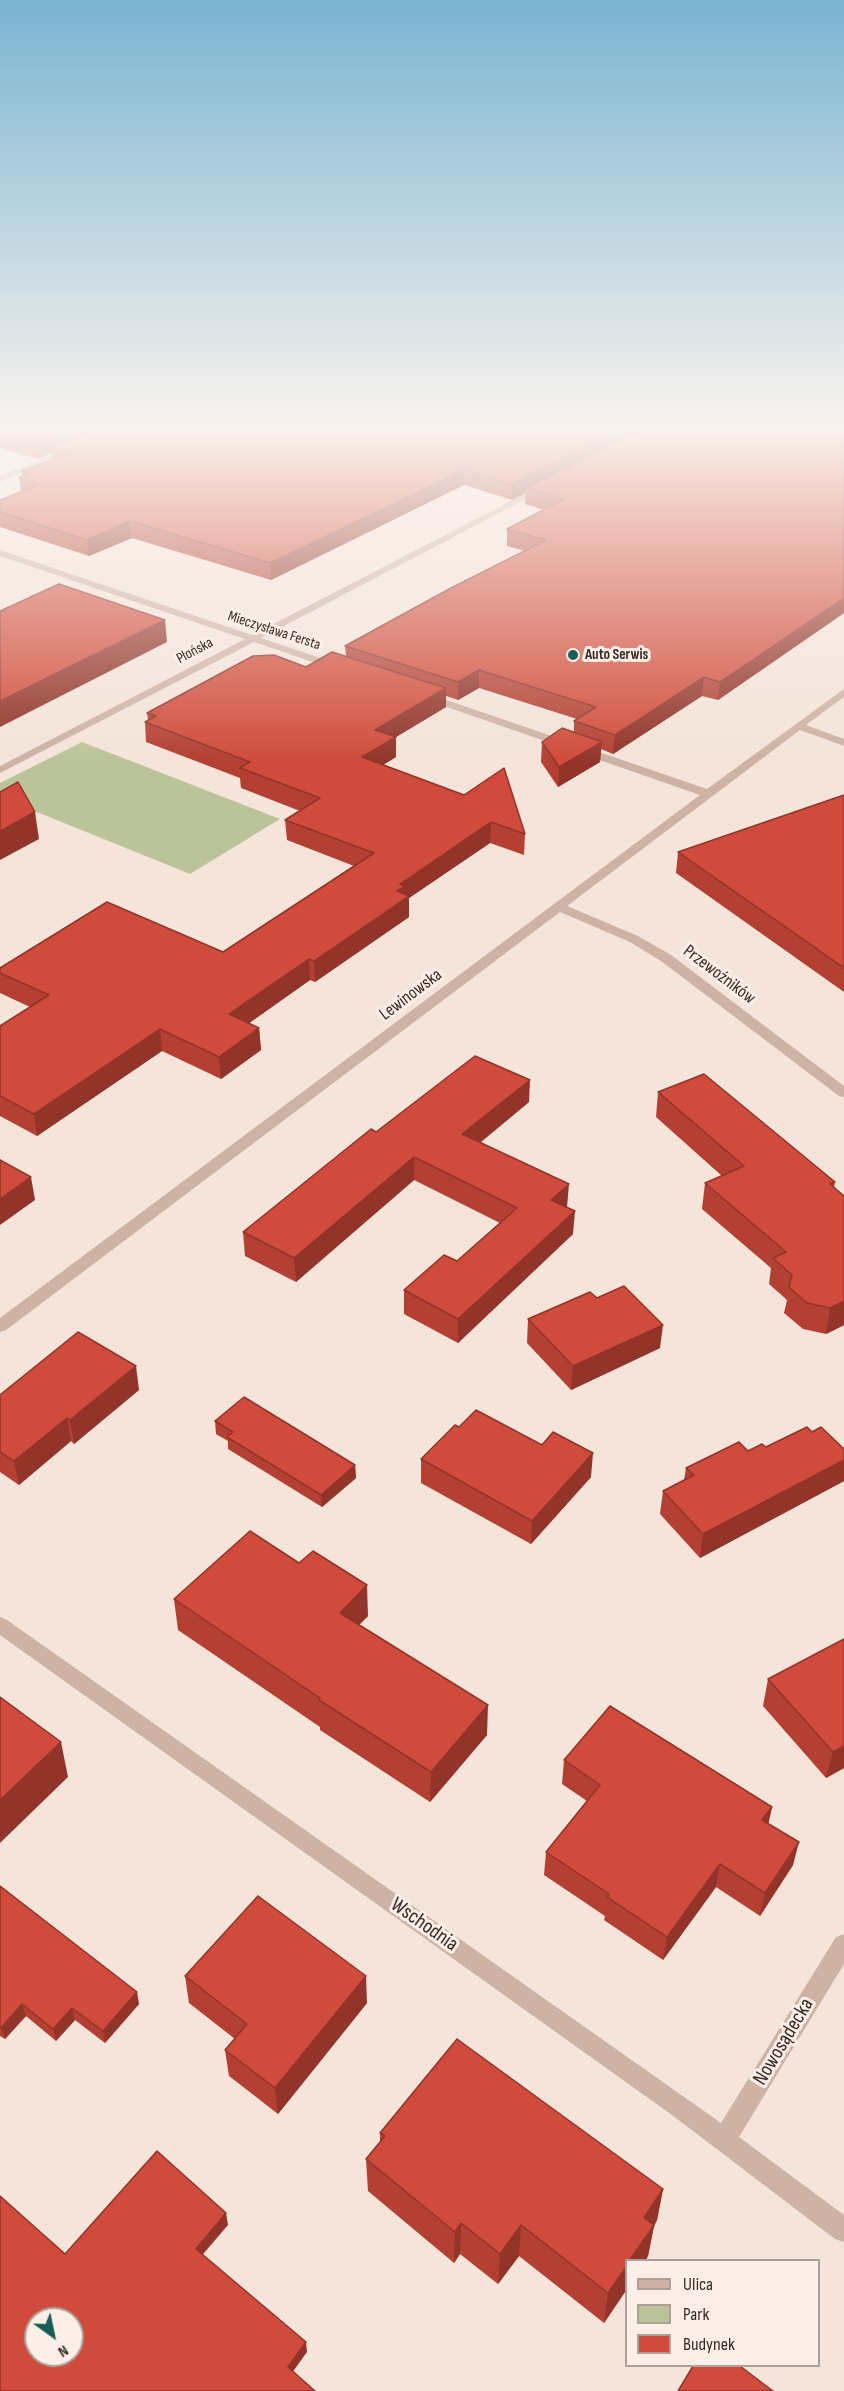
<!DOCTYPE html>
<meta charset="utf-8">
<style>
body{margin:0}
#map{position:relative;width:844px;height:2391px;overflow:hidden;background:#f4e4da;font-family:"Sofia Sans Condensed",sans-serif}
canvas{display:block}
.legend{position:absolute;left:625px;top:2259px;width:195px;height:108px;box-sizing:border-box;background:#fbefe7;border:2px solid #ada09a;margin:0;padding:8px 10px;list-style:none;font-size:18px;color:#382a27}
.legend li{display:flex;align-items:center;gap:12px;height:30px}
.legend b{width:30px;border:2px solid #ada09a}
.north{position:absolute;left:24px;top:2307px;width:60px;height:60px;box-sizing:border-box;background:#fbefe7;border:2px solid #ada09a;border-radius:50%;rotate:147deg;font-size:16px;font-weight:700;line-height:24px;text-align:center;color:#382a27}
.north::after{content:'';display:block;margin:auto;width:21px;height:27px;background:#185d59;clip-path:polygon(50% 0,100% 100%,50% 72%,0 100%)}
</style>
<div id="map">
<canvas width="844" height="2391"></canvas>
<ul class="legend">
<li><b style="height:8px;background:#cdb2a5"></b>Ulica</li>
<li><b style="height:16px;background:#bbc498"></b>Park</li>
<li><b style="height:16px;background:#d04b3b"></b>Budynek</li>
</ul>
<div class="north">N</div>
</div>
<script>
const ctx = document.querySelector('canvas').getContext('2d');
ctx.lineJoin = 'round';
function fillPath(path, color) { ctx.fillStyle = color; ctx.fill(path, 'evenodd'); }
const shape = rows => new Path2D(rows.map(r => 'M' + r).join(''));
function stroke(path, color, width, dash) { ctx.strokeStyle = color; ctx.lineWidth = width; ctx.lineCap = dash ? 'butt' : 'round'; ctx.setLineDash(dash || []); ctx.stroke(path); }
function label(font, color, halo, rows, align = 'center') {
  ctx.font = font + ' "Sofia Sans Condensed",sans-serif'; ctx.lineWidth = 6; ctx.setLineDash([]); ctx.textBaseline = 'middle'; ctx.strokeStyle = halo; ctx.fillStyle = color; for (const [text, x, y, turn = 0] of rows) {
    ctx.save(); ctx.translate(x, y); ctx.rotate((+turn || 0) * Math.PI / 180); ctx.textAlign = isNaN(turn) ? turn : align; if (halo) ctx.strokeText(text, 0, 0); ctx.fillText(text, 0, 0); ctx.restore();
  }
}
const green = shape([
 [82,742,280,819,190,874,0,797,0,783]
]);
const minor = shape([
 [67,449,74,451,0,482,0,476,67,449],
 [540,486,547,488,261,638,338,664,338,668,330,668,254,642,0,773,0,766,245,639,0,556,0,550,252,635,540,486],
 [844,689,844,697,806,725,844,739,844,746,800,730,567,906,638,936,671,955,844,1086,844,1097,839,1096,661,961,630,942,560,912,6,1330,0,1332,0,1318,700,795,424,699,424,695,432,695,707,789,844,689],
 [0,1617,7,1620,721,2123,836,1937,844,1934,844,1964,739,2137,844,2215,844,2242,835,2239,672,2115,0,1635,0,1617]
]);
const wall = shape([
 [0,428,844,428,844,613,718,700,702,696,613,754,601,749,600,762,558,787,541,762,542,742,574,732,574,721,577,719,479,688,458,700,446,696,446,707,396,737,396,757,383,765,525,834,524,855,490,843,409,898,409,917,315,982,310,980,249,1023,259,1028,261,1050,221,1079,162,1051,37,1136,0,1116,0,1026,30,1007,0,993,0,968,223,952,354,866,287,840,285,820,300,811,241,788,240,778,146,742,145,722,148,720,147,713,306,667,346,656,345,646,525,551,507,546,507,529,544,510,525,504,526,493,512,500,464,485,271,580,132,538,89,556,0,527,0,500,21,492,19,478,23,476,22,471,52,460,51,453,38,459,0,448],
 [844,795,844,992,676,873,678,852],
 [658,1092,835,1182,834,1188,844,1196,844,1325,826,1334,803,1329,784,1313,787,1300,769,1284,771,1268,702,1209,705,1183,722,1176,656,1117],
 [529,1102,480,1143,567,1207,573,1234,458,1343,404,1314,404,1290,457,1261,500,1223,414,1180,296,1282,245,1256,243,1232,376,1132],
 [597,1298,660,1348,571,1390,527,1343,528,1319],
 [139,1390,74,1444,71,1441,19,1485,0,1472,0,1395],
 [215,1421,355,1465,356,1478,322,1507,228,1449,228,1441,216,1434],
 [459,1427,542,1445,591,1477,531,1544,421,1483,421,1459],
 [812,1432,844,1449,844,1481,700,1558,660,1514,663,1491,684,1480,686,1468,766,1447],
 [174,1599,368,1616,359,1625,487,1735,430,1802,320,1730,320,1727,178,1630],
 [844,1639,844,1768,826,1778,763,1706,768,1679],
 [564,1760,772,1807,768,1824,793,1865,760,1916,716,1887,663,1960,604,1920,605,1916,544,1875,546,1852,587,1801,562,1784],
 [0,1886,139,2004,105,2043,75,2020,56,2041,26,2016,5,2039,0,2036],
 [185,1976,367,2003,278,2114,229,2076,225,2050,235,2039,189,2003],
 [380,2133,663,2189,657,2220,654,2226,648,2256,627,2260,627,2289,604,2323,519,2256,498,2284,460,2254,454,2263,368,2191,366,2159,380,2142]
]);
const shadedWall = shape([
 [75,428,115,428,51,447,51,453,38,459,36,443],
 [622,428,651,428,526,488,526,493,512,500,512,484],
 [464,470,464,485,271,580,270,563],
 [130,521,132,538,89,556,87,540],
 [844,598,844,613,718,700,720,682],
 [165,620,167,642,0,727,0,701],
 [479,670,479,688,458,700,458,682],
 [704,677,702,696,613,754,615,735],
 [446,688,446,707,396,737,396,757,363,777,362,757,375,730],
 [602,742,600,762,558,787,559,767],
 [35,812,39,839,0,860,0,831],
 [491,822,490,843,409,898,409,917,315,982,314,961,400,884],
 [309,959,310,980,231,1036,229,1014],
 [259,1028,261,1050,221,1079,219,1057],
 [160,1029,162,1051,37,1136,34,1114],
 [530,1080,529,1102,462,1157,462,1134],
 [414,1157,414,1180,296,1282,294,1258],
 [31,1177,35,1200,0,1225,0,1199],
 [569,1184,567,1207,550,1223,551,1200],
 [575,1211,573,1234,458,1343,458,1319],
 [844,1301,844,1325,826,1334,830,1308],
 [663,1325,660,1348,571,1390,573,1366],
 [136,1366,139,1390,74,1444,70,1420],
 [67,1418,71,1441,19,1485,14,1461],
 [593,1453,591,1477,531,1544,532,1521],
 [844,1460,844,1481,700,1558,703,1534],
 [355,1465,356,1478,322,1507,321,1495],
 [367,1585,368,1616,341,1643,340,1613],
 [488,1705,487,1735,430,1802,431,1772],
 [61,1742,68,1777,0,1843,0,1800],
 [844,1746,844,1768,826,1778,833,1752],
 [772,1807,767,1830,762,1820],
 [799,1842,793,1865,760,1916,765,1893],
 [720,1864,716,1887,663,1960,667,1937],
 [366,1976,367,2003,278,2114,275,2088],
 [137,1992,139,2004,105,2043,103,2031],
 [22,2004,26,2016,5,2039,1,2028],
 [72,2008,75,2020,56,2041,53,2029],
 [663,2189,657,2220,654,2226,648,2256,646,2260,630,2260,644,2218],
 [226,2213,228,2225,198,2260,196,2249],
 [461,2223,460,2254,454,2263,455,2232],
 [521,2225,519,2256,498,2284,500,2254],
 [627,2266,627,2289,604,2323,608,2293],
 [306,2342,307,2352,289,2377,288,2367]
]);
const building = shape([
 [0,428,75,428,36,443,0,433,0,428],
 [99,428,622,428,512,484,464,470,270,563,130,521,87,540,0,512,0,500,40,484,19,478,30,473,22,471,71,453,51,447,99,428],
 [643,428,844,428,844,598,720,682,704,677,615,735,574,721,596,707,479,670,458,682,345,646,449,589,546,540,507,529,564,499,526,488,643,428],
 [59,584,165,620,0,701,0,611,59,584],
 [332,652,446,688,375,730,396,737,362,757,464,795,504,768,525,834,491,822,400,884,405,886,397,891,409,896,314,961,309,959,229,1014,259,1028,219,1057,160,1029,34,1114,0,1096,0,1026,49,995,0,973,0,968,107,902,223,952,374,853,285,820,320,798,240,768,250,762,145,722,156,716,147,713,253,656,274,655,306,667,332,652],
 [562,728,602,742,559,767,542,742,562,728],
 [18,782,35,812,0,831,0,792,18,782],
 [844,795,844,968,678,852,844,795],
 [475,1056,530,1080,462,1134,569,1184,551,1200,575,1211,458,1319,404,1290,444,1255,457,1261,517,1208,414,1157,294,1258,243,1232,371,1129,376,1132,475,1056],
 [704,1074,835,1182,830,1184,844,1196,844,1301,830,1308,807,1303,789,1287,792,1275,773,1258,786,1252,705,1183,744,1166,658,1092,704,1074],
 [0,1160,31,1177,0,1199,0,1160],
 [624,1286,663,1325,573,1366,528,1319,590,1292,597,1298,624,1286],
 [78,1332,136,1366,70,1420,67,1418,14,1461,0,1452,0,1395,78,1332],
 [244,1397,355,1465,321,1495,227,1437,233,1432,215,1421,244,1397],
 [476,1410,542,1445,553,1432,593,1453,532,1521,421,1459,455,1425,459,1427,476,1410],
 [807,1427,812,1432,821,1427,844,1449,844,1460,703,1534,663,1491,694,1475,686,1468,739,1442,748,1451,762,1444,766,1447,807,1427],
 [250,1531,299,1563,313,1551,367,1585,340,1613,488,1705,431,1772,319,1700,320,1698,174,1599,250,1531],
 [844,1639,844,1746,833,1752,768,1679,844,1639],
 [0,1697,61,1742,0,1800,0,1697],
 [610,1706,772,1807,762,1820,799,1842,765,1893,720,1864,667,1937,607,1897,609,1894,546,1852,600,1785,564,1760,610,1706],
 [0,1886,137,1992,103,2031,72,2008,53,2029,22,2004,1,2028,0,2026,0,1886],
 [258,1896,366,1976,275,2088,225,2050,247,2024,185,1976,258,1896],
 [457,2039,663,2189,644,2218,654,2225,630,2260,627,2260,627,2266,608,2293,521,2225,500,2254,461,2223,455,2232,366,2159,385,2136,380,2133,457,2039],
 [157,2151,226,2213,196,2249,306,2342,288,2367,315,2391,0,2391,0,2196,65,2254,157,2151],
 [36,2319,72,2319,72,2355,36,2355,36,2319],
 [693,2366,740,2366,773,2391,678,2391,693,2366]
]);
const markers = [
 [573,655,6,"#185d59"]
];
const farStreetnames = [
 ["Mieczysława Fersta",274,631,18],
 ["Płońska",195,651,-28]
];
const farPoinames = [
 ["Auto Serwis",585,655]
];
const streetNames = [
 ["Przewoźników",719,975,37],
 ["Lewinowska",411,995,-37]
];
const nearStreetnames = [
 ["Wschodnia",424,1925,35],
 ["Nowosądecka",784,2042,-59]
];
fillPath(green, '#bbc498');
fillPath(minor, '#cdb2a5');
fillPath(wall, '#b34033');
fillPath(shadedWall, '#923429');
fillPath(building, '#d04b3b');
stroke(building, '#923429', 1.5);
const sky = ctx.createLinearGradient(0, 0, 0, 763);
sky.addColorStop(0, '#7ab4d1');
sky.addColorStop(0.56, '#faf3ee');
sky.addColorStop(1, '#faf3ee00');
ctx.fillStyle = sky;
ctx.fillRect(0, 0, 844, 763);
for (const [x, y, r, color] of markers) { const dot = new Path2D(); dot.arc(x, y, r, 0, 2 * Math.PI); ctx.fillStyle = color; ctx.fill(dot); stroke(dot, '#fbefe7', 2); }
label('15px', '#382a27', '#fbefe7', farStreetnames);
label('bold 15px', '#382a27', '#fbefe7', farPoinames, 'left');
label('18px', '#382a27', '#fbefe7', streetNames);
label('21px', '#382a27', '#fbefe7', nearStreetnames);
</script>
